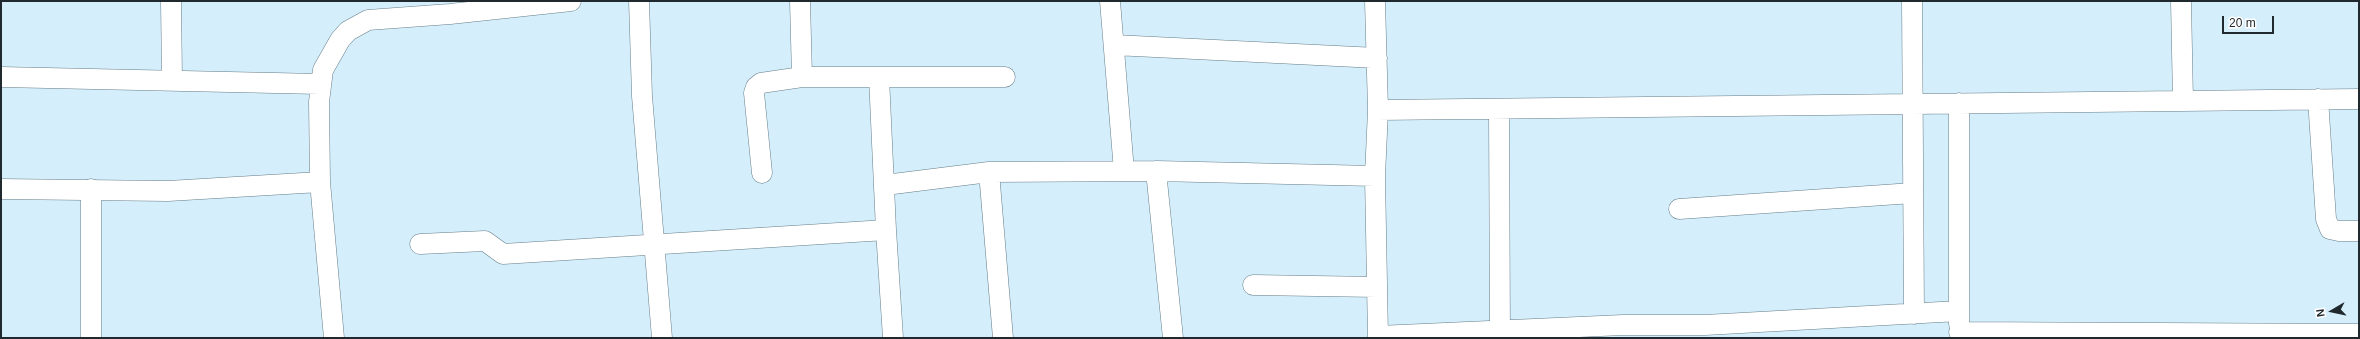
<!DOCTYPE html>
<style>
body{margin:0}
#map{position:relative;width:2360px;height:339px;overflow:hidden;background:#d4effb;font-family:Helvetica,sans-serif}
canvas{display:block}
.frame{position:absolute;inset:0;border:2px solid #202a2e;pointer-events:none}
.north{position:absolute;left:2312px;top:291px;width:40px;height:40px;-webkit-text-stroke:3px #fff;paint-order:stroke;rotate:261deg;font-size:11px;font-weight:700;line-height:16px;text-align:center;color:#202a2e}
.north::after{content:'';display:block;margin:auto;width:14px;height:18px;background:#202a2e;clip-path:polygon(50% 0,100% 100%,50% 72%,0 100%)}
.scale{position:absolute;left:2222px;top:16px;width:52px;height:18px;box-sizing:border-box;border:2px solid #202a2e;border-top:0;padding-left:5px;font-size:12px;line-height:14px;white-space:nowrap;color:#202a2e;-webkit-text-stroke:3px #fff;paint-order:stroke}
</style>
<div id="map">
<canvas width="2360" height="339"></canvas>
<div class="frame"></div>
<div class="north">N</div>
<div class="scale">20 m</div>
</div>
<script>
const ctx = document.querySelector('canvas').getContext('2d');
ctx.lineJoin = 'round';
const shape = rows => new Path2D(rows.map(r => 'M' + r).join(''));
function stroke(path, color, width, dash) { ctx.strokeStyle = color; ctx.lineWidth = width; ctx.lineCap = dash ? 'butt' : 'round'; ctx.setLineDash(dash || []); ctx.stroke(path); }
const minor = shape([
 [171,1,172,79],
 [639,1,642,96,662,338],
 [1110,1,1124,171],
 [1375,1,1378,110,1375,176,1378,338],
 [1912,1,1914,314],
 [2181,1,2183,101],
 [1114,45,1377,58],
 [1,77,320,84],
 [879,77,1005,77],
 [2318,99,2326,219,2330,229,2339,231,2359,231],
 [1959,103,1959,324],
 [1499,109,1500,338],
 [1378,110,2359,99],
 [1156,171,1173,338],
 [989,172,1003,338],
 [762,173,754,93,756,87,761,83,802,77],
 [885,185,989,172,1156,171,1375,176],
 [1,189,168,191,320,182],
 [1679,209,1913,193],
 [886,230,893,338],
 [420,244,485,241,503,254,886,230,879,77,802,77,800,1],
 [1253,285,1377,287],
 [1959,332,2359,334],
 [1378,336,1623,325,1705,325,1959,311],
 [91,338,91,189],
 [334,338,320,182,319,102,323,70,340,40,348,31,368,20,450,14,571,1]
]);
stroke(minor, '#657d88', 21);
stroke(minor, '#fff', 20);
</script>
